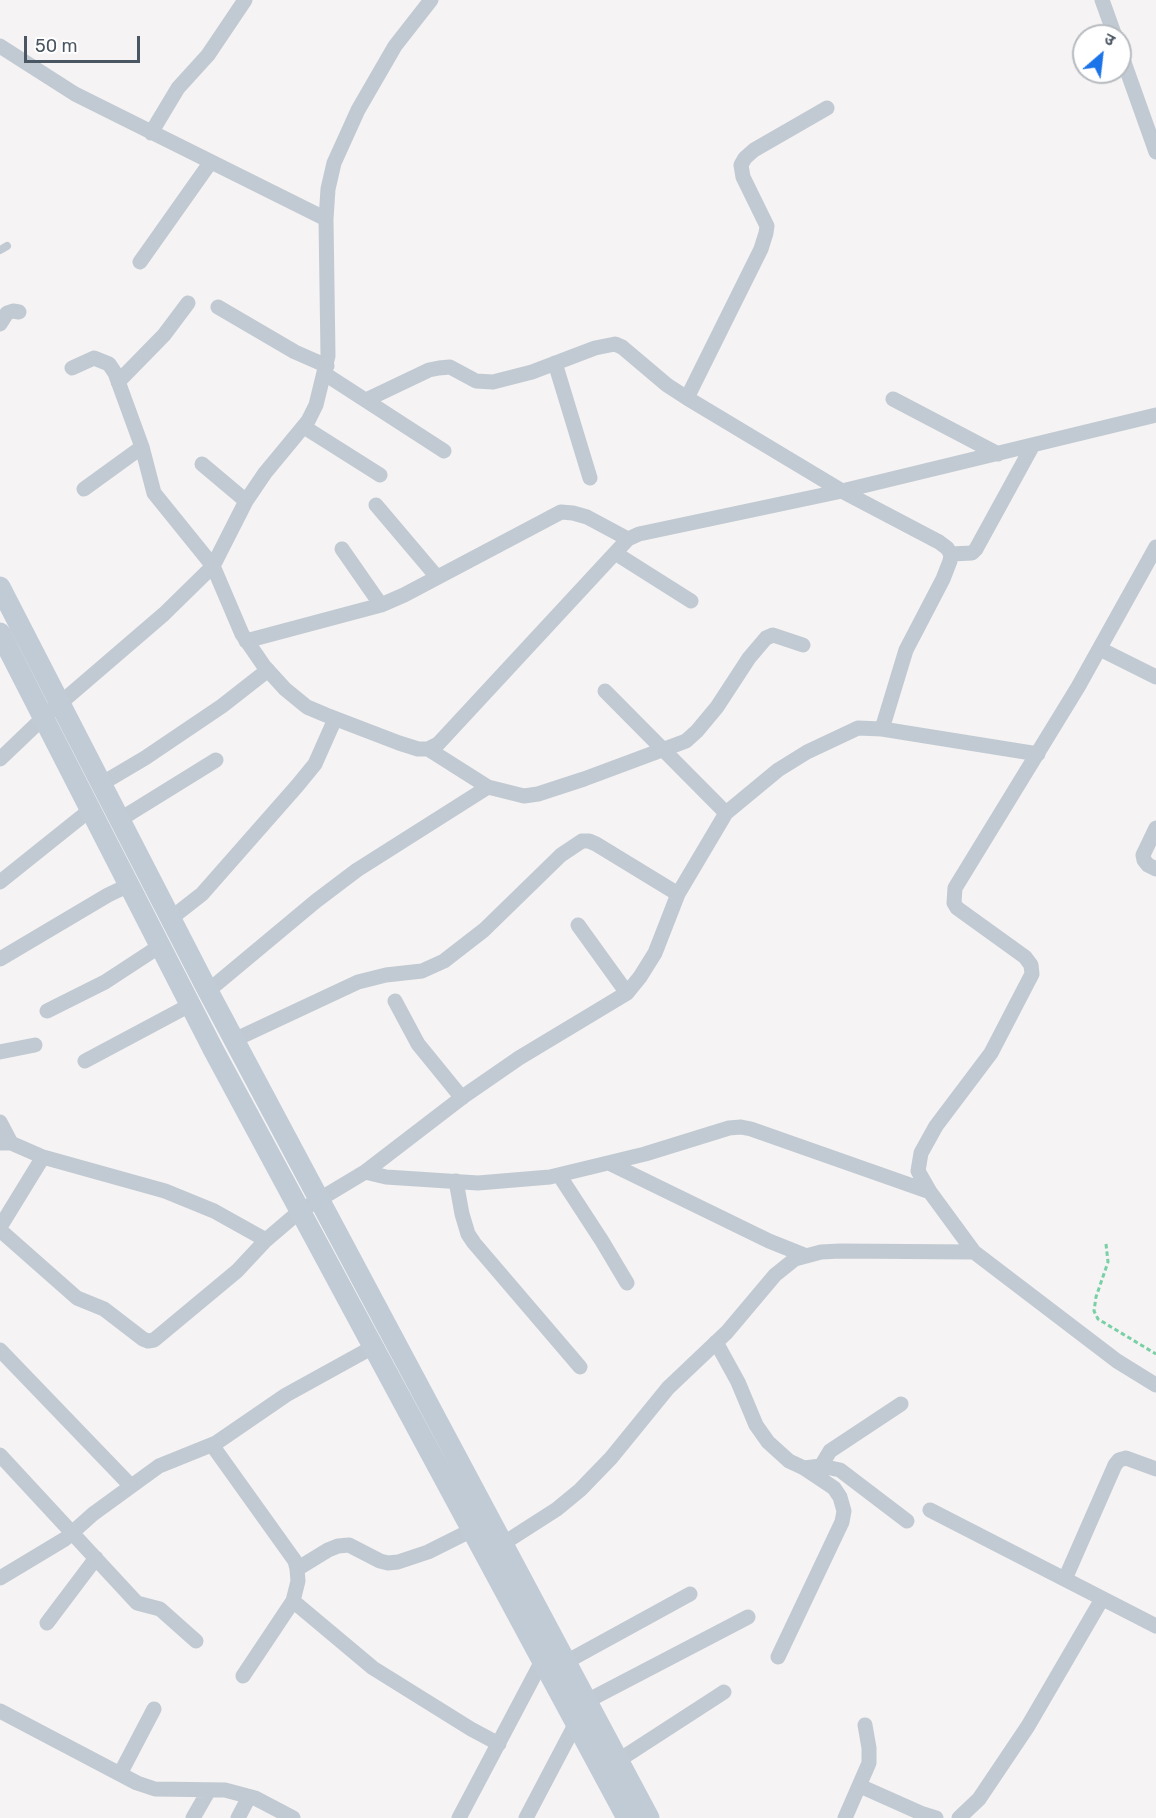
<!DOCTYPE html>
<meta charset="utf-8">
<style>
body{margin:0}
#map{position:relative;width:1156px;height:1818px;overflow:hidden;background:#f5f3f3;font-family:Rubik,"Noto Sans Devanagari",sans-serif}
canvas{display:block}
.north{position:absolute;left:1072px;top:24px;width:60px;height:60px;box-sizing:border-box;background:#fff;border:2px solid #b7bbc0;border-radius:50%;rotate:28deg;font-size:16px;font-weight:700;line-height:24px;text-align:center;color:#4a5661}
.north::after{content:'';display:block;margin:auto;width:21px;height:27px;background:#1a73e8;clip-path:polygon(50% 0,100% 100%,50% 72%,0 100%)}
.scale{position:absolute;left:24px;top:36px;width:116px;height:27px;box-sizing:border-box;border:3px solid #4a5661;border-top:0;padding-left:8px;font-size:18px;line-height:21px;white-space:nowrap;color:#4a5661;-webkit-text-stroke:4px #fff;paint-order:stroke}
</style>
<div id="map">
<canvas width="1156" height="1818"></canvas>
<div class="north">उ</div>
<div class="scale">50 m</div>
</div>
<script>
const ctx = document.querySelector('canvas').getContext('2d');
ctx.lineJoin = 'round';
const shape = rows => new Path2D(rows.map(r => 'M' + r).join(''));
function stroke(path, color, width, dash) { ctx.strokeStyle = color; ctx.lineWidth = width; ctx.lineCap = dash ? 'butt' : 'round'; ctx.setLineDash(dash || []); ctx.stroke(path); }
const path = shape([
 [1106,1244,1108,1262,1096,1297,1094,1311,1098,1319,1156,1354]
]);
const service = shape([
 [0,250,7,246]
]);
const minor = shape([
 [1102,0,1115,36],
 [0,46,75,94,326,219],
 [1120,51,1156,152],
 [151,133,178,88,208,55,245,0],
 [140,262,210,163],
 [218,307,295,352,327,366],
 [0,324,7,313,13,311,19,312],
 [555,363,590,478],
 [72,368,94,358,109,364,115,373,142,447,154,493,213,566,242,634,264,666,285,689,307,707,326,715,399,743,418,749,428,749,438,744,628,539,639,534,842,491,1156,415],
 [325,374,444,451],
 [118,382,164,335,188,303],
 [687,398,761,249,766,233,767,226,743,177,741,165,745,158,754,150,827,108],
 [893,399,998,454],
 [366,400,429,370,439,368,450,367,476,381,493,382,532,372,595,348,615,344,622,347,667,385,687,398,842,491,939,542,947,548,951,554,950,561,943,579,906,650,882,729],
 [304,427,380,475],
 [202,464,246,501],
 [84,489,142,447],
 [376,505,437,577],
 [1156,547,1078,687,955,888,954,903,957,908,1025,957,1031,965,1032,974,991,1053,936,1126,921,1153,918,1171,930,1192,974,1252,1117,1361,1156,1385],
 [342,549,381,605],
 [615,553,691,601],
 [951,554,972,553,976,549,1033,445],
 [246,641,381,605,404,595,561,512,573,513,587,517,628,539],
 [1100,649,1156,677],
 [605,691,726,813],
 [428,749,488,787,524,796,538,794,584,779,686,741,697,731,717,707,749,658,766,638,773,635,803,645],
 [0,759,43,718,164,614,213,566,246,501,265,473,308,421,316,405,328,356,326,219,328,189,334,163,358,110,395,46,431,0],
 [101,784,145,758,222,706,268,670],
 [119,820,216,760],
 [1156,828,1143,855,1144,860,1148,865,1156,869],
 [0,882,90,810],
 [170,919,202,894,297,786,315,764,335,719],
 [578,925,627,993],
 [0,959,108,895,129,885],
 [208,991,316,901,357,870,488,787],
 [395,1001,418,1044,462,1098],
 [47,1011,105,982,160,946],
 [234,1040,358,982,386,975,422,971,444,961,484,930,561,855,582,841,589,841,596,844,678,894],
 [0,1052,35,1045],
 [85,1061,190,1005],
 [0,1122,11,1143],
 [0,1143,11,1143,43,1157,165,1191,214,1211,266,1240],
 [609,1163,769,1241,804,1255],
 [365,1172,386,1177,478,1183,550,1177,645,1154,729,1128,741,1127,751,1129,930,1192],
 [559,1175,602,1241,627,1283],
 [456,1181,462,1214,468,1234,474,1243,580,1367],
 [0,1227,43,1157],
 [0,1230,77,1298,104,1309,143,1339,148,1341,154,1340,237,1271,266,1240,300,1211,365,1172,464,1096,519,1058,627,993,640,977,655,953,678,894,726,813,778,770,807,752,858,728,882,729,1038,754],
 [716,1342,738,1382,756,1425,768,1442,789,1461,804,1468,834,1488,840,1497,844,1511,842,1522,778,1657],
 [0,1350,131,1486],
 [212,1445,295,1561,297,1569,298,1581,293,1601,243,1676],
 [0,1455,137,1603,160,1609,196,1641],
 [821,1466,830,1451,901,1404],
 [804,1468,821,1466,840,1470,907,1521],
 [930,1510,1156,1626],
 [504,1543,557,1509,580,1490,611,1458,668,1388,727,1332,775,1275,795,1259,821,1252,840,1251,974,1252],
 [297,1569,328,1550,338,1546,349,1545,380,1561,388,1563,398,1562,428,1552,472,1530],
 [0,1578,65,1539,93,1514,159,1466,216,1443,286,1395,373,1347],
 [1065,1579,1115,1465,1119,1460,1126,1458,1156,1469],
 [293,1601,373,1668,471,1729,499,1744],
 [47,1623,96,1558],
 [566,1662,690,1594],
 [587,1701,748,1617],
 [0,1711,137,1783,155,1789,225,1790,255,1798,293,1818],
 [619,1760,724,1692],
 [120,1774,154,1709],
 [860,1786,923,1814,936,1818],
 [193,1818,209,1790],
 [238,1818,249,1797],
 [459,1818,542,1661],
 [526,1818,576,1723],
 [845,1818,869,1763,869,1748,865,1725],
 [959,1818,979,1799,1028,1726,1102,1599]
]);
const secondary = shape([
 [0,587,208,991,649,1818],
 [0,633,214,1051,627,1818]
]);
stroke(path, '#7ad0a6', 3, [4.5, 3]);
stroke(service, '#c1cad2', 8);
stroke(minor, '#c1cad2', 15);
stroke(secondary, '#c1cbd6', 21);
</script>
